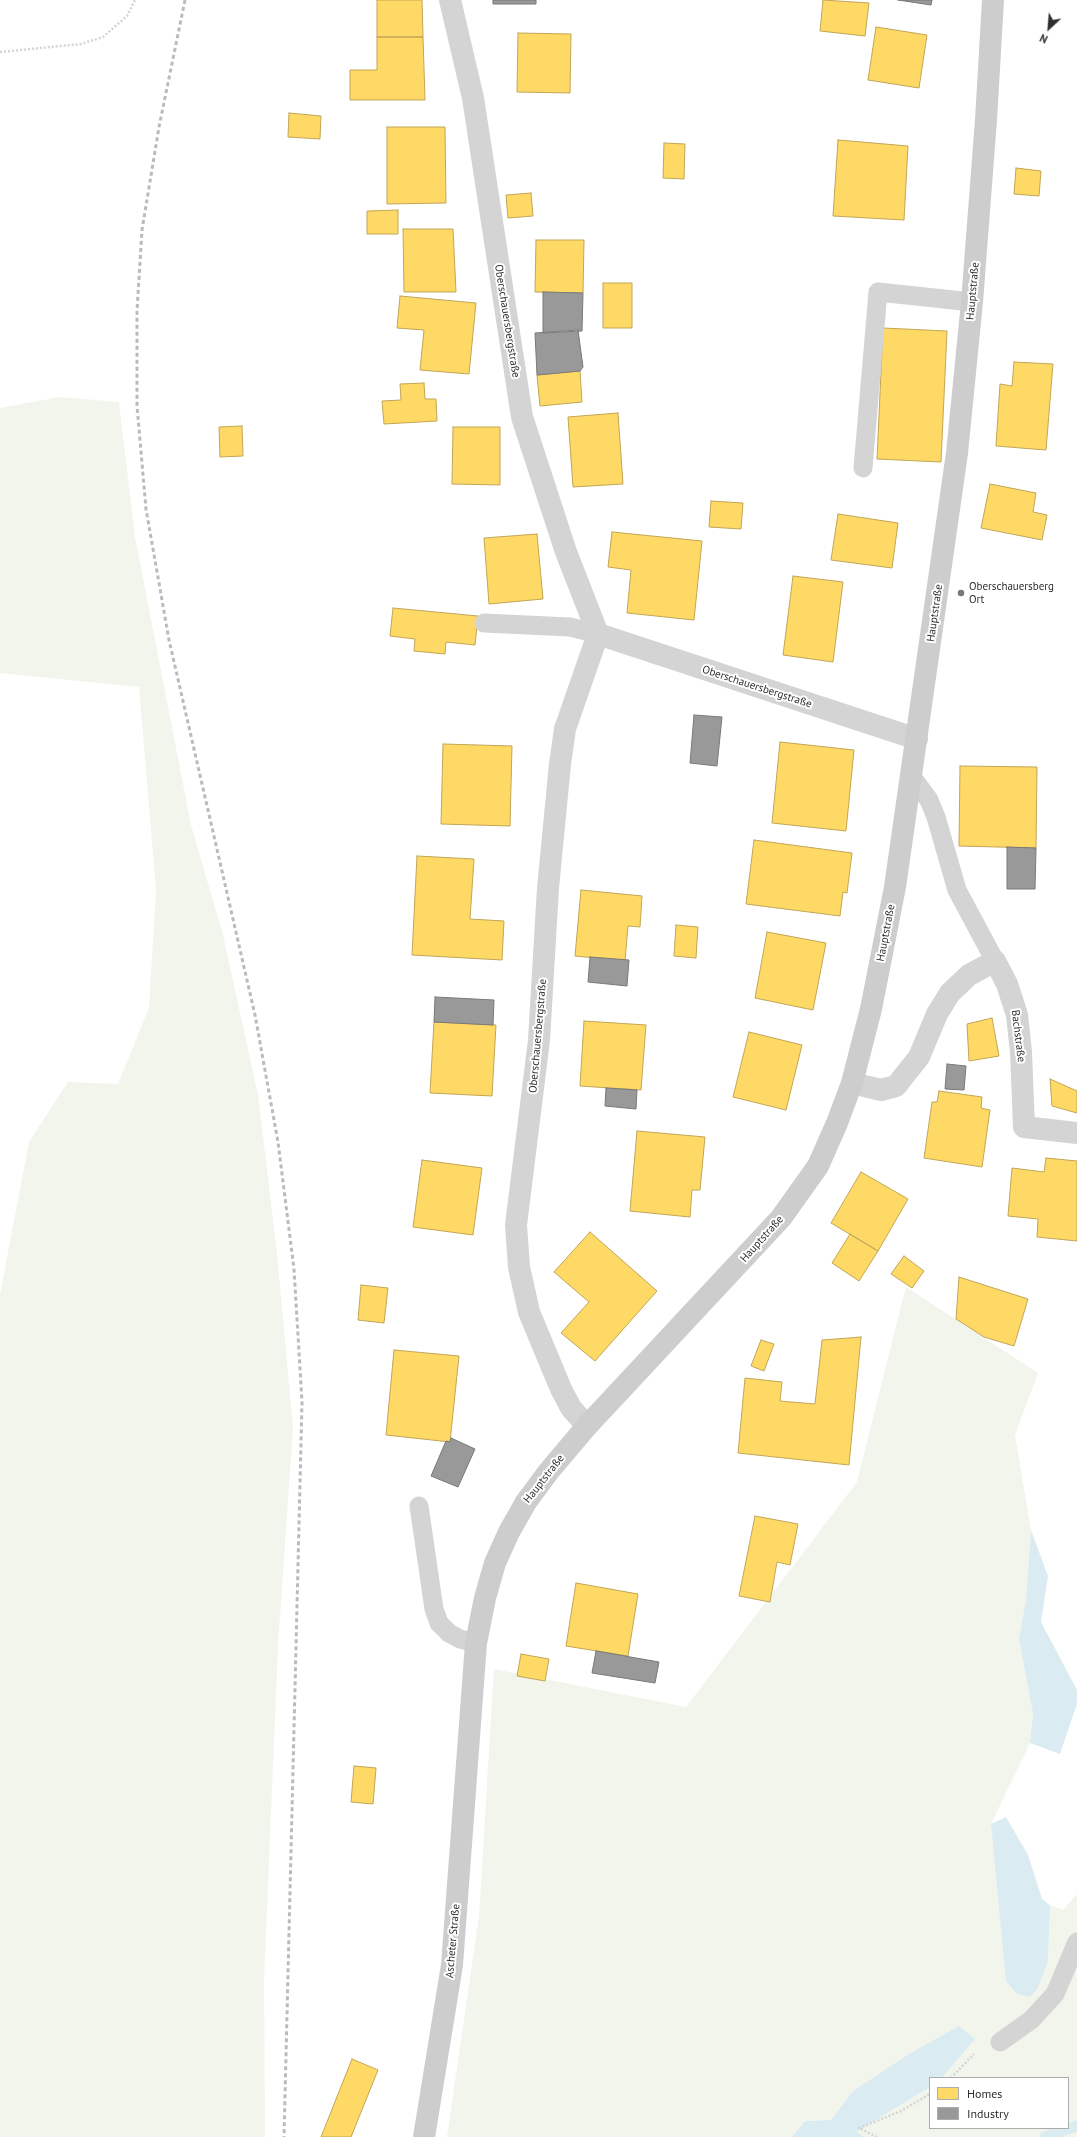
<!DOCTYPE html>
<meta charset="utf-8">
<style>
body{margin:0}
#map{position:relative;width:1077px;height:2137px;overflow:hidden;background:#fff;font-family:"PT Sans",sans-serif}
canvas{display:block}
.legend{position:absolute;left:929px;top:2077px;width:140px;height:52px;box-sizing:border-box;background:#fff;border:1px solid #acacac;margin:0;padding:5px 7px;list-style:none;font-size:12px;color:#2f2f2f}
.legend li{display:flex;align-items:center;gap:8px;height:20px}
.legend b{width:20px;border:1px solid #acacac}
.north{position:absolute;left:1029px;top:8px;width:40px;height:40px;-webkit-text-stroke:3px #fff;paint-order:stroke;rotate:206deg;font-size:11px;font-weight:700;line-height:16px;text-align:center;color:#2f2f2f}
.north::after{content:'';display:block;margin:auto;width:14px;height:18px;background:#2f2f2f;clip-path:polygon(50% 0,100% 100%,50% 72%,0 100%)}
</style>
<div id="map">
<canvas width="1077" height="2137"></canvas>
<ul class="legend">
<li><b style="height:11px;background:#ffd966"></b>Homes</li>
<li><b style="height:11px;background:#999"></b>Industry</li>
</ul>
<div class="north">N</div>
</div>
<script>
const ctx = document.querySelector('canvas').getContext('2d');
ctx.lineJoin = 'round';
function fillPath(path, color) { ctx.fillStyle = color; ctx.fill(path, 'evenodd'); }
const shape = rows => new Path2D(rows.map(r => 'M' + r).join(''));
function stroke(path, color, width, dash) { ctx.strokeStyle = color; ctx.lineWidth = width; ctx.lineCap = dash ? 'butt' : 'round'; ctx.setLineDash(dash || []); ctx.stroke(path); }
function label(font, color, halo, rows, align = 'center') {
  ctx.font = font + ' "PT Sans",sans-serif'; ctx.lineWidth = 4; ctx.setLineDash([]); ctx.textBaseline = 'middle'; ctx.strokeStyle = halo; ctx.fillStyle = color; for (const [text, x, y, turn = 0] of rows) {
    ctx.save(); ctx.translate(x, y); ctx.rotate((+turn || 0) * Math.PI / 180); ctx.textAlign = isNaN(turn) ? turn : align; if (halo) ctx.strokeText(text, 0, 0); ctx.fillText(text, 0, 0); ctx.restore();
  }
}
const green = shape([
 [60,397,119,402,135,537,191,825,223,935,258,1095,277,1253,293,1428,278,1645,264,1980,265,2137,0,2137,0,1294,29,1142,68,1082,118,1084,149,1008,156,890,139,687,0,673,0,408],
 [906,1287,1038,1373,1015,1435,1031,1530,1026,1599,1019,1639,1033,1714,1030,1743,991,1824,1001,1916,1048,1962,1050,1905,1063,1910,1077,1894,1077,2137,866,2137,856,2132,930,2087,930,2128,1068,2128,1068,2078,942,2078,975,2039,852,2092,831,2120,805,2121,792,2137,447,2137,479,1916,494,1669,686,1707,857,1482]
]);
const water = shape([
 [1031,1530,1048,1576,1041,1622,1077,1690,1077,1704,1060,1754,1030,1743,1033,1714,1019,1639,1026,1599],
 [1006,1817,1028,1855,1042,1899,1050,1905,1048,1962,1037,1989,1030,1997,1017,1994,1006,1981,991,1824],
 [959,2026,975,2039,942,2078,930,2078,930,2087,856,2132,866,2137,792,2137,805,2121,831,2120,852,2092,909,2054]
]);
const homes = shape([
 [377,0,422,0,423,37,377,37,377,0],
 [823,0,869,3,865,36,820,31,823,0],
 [876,27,927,35,919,88,868,80,876,27],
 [518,33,571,34,570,93,517,92,518,33],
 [377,37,423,37,425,100,350,100,350,70,377,70,377,37],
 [289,113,321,116,320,139,288,137,289,113],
 [387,127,445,127,446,203,387,204,387,127],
 [838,140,908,146,904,220,833,216,838,140],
 [664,143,685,144,684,179,663,178,664,143],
 [1016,168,1041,171,1039,196,1014,194,1016,168],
 [531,193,533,216,508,218,506,195,531,193],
 [398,210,398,234,367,234,367,211,398,210],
 [403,229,453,229,456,292,404,292,403,229],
 [536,240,584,240,583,293,535,292,536,240],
 [603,283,632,283,632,328,603,328,603,283],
 [400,296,476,303,469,374,420,370,424,330,397,328,400,296],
 [883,328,947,331,941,462,877,459,883,328],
 [1014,362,1053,364,1046,450,996,446,1000,384,1012,386,1014,362],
 [580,371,582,402,540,406,537,375,580,371],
 [424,383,425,399,436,399,437,421,384,424,382,401,401,400,400,384,424,383],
 [618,413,623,484,573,487,568,417,618,413],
 [242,426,243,456,220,457,219,427,242,426],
 [453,427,500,427,500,485,452,484,453,427],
 [990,484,1036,493,1033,512,1047,515,1042,540,981,528,990,484],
 [711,501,743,503,741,529,709,527,711,501],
 [838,514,898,523,892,568,831,560,838,514],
 [612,532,702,541,694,620,627,613,631,570,608,567,612,532],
 [537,534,543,599,489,604,484,538,537,534],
 [793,576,843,582,833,662,783,655,793,576],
 [393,608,478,616,475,645,446,642,445,654,414,651,415,639,390,636,393,608],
 [780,742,854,750,846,831,772,823,780,742],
 [443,744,512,746,510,826,441,824,443,744],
 [960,766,1037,767,1036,848,959,846,960,766],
 [754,840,852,853,847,893,843,892,840,916,746,904,754,840],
 [417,856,474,859,470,919,504,921,502,960,412,955,417,856],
 [581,890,642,896,640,927,628,926,625,961,575,956,581,890],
 [676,925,698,927,696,958,674,956,676,925],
 [767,932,826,943,813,1010,755,998,767,932],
 [992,1018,999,1056,969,1061,967,1024,992,1018],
 [584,1021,646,1025,641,1090,580,1086,584,1021],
 [434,1022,496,1025,492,1096,430,1093,434,1022],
 [749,1032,802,1045,786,1110,733,1097,749,1032],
 [1050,1079,1077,1091,1077,1113,1052,1106,1050,1079],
 [939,1091,982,1097,981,1108,990,1110,982,1167,924,1158,932,1102,937,1102,939,1091],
 [637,1131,705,1137,700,1190,692,1190,690,1217,630,1211,637,1131],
 [1046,1158,1077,1161,1077,1241,1037,1237,1038,1219,1008,1216,1012,1168,1044,1172,1046,1158],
 [422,1160,482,1168,473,1235,413,1227,422,1160],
 [861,1172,908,1199,878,1251,831,1223,861,1172],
 [590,1232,657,1291,595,1361,561,1333,589,1302,554,1272,590,1232],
 [850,1234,878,1251,859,1281,832,1263,850,1234],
 [904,1256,924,1271,912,1288,891,1274,904,1256],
 [959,1277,1028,1299,1014,1346,984,1337,956,1319,959,1277],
 [361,1285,388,1288,384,1323,358,1320,361,1285],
 [861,1337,849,1465,738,1453,745,1378,782,1382,780,1401,815,1404,822,1340,861,1337],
 [761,1340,774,1344,764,1371,751,1366,761,1340],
 [394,1350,459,1356,450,1442,386,1435,394,1350],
 [755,1516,798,1524,790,1565,777,1562,770,1602,739,1596,755,1516],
 [576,1583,638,1594,628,1656,566,1646,576,1583],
 [521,1654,549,1659,545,1681,517,1676,521,1654],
 [354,1766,376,1768,373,1804,351,1802,354,1766],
 [352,2059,378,2070,351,2137,321,2137,352,2059]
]);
const industry = shape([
 [493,0,536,0,536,4,493,4,493,0],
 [898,0,932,0,931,5,898,0],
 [543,292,583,293,582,331,543,333,543,292],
 [578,330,583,367,580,371,537,375,535,333,578,330],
 [694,715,722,717,717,766,690,763,694,715],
 [1007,847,1036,848,1035,889,1007,889,1007,847],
 [590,957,629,960,627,986,588,982,590,957],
 [435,997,494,1000,493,1025,434,1022,435,997],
 [947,1064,966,1066,964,1090,945,1089,947,1064],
 [606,1088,637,1090,636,1109,605,1106,606,1088],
 [451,1438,475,1449,458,1487,431,1476,446,1441,450,1442,451,1438],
 [596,1651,659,1662,655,1683,592,1673,596,1651]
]);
const stream = shape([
 [1045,2137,1077,2126]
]);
const path = shape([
 [0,52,81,44,103,37,127,16,135,0],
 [951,2078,974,2054],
 [877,2137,859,2128,901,2111,930,2094]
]);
const service = shape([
 [863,468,878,292,972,302],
 [484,623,570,627,598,634],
 [912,777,929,800,936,817,957,890,995,961],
 [419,1506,434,1609,439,1623,449,1633,460,1639,476,1643],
 [1000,2042,1031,2020,1055,1994,1077,1942]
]);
const minor = shape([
 [450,0,473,98,522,417,566,552,598,634,565,729,560,764,548,888,539,1040,516,1225,519,1267,529,1312,561,1389,571,1408,587,1426],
 [598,634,917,739],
 [852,1083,881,1090,896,1086,919,1057,937,1014,950,993,969,975,995,961,1007,984,1017,1015,1021,1052,1024,1127,1077,1133]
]);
const secondary = shape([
 [424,2137,452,1965,476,1643,485,1598,495,1563,509,1532,526,1502,549,1471,587,1426,781,1218,818,1166,837,1123,852,1083,871,1009,895,887,957,453,972,302,986,120,993,0]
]);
const rail = shape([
 [185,0,159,127,142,230,137,311,137,406,146,509,169,640,255,1015,278,1142,294,1269,302,1402,284,2137]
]);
const markers = [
 [961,593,4,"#787878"]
];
const streetNames = [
 ["Hauptstraße",973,291,-85],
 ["Oberschauersbergstraße",507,321,81],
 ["Hauptstraße",935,613,-82],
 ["Oberschauersbergstraße",757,687,18],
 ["Hauptstraße",886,933,-79],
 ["Oberschauersbergstraße",538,1036,-85],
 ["Bachstraße",1018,1036,83],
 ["Hauptstraße",762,1239,-48],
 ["Hauptstraße",544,1479,-52],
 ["Ascheter Straße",453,1941,-85]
];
const poiNames = [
 ["Oberschauersberg",969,587],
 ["Ort",969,600]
];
fillPath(green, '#f2f5ec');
fillPath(water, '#daecf1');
fillPath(homes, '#ffd966');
stroke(homes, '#c1a656', 1);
fillPath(industry, '#999');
stroke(industry, '#797979', 1);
stroke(stream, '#daecf1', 11);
stroke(path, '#d4d4d4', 2.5, [2, 2]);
stroke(service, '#d4d4d4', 19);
stroke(minor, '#d4d4d4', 22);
stroke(secondary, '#cdcdcd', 22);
stroke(rail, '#bbb', 3, [4, 3]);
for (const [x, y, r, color] of markers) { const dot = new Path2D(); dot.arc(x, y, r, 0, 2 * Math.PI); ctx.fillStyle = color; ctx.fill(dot); stroke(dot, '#fff', 1.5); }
label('11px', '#2f2f2f', '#fff', streetNames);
label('11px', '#2f2f2f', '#fff', poiNames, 'left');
</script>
